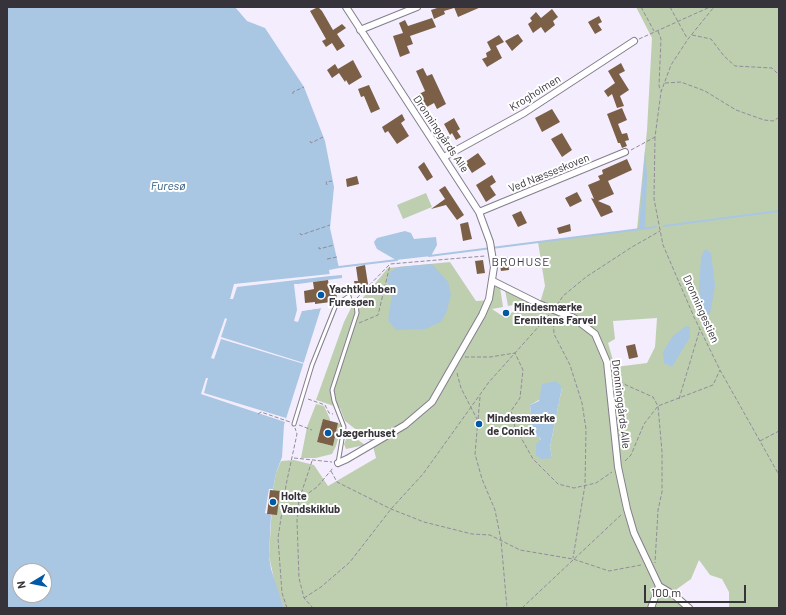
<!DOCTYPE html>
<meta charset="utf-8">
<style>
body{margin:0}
#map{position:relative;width:786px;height:615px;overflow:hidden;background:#f4edfe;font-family:Barlow,sans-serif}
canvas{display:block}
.frame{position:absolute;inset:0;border:8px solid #36333a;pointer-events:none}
.north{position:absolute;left:12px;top:563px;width:40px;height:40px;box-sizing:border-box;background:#fff;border:1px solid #afadb0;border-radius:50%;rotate:260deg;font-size:11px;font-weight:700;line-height:16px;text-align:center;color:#36333a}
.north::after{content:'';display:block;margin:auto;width:14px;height:18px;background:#0059a7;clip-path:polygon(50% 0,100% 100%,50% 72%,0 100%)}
.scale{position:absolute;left:644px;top:585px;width:102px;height:18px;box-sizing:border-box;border:2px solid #36333a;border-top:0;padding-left:5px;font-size:12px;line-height:14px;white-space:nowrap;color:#36333a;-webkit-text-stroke:3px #fff;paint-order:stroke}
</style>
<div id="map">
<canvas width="786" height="615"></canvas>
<div class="frame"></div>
<div class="north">N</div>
<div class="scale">100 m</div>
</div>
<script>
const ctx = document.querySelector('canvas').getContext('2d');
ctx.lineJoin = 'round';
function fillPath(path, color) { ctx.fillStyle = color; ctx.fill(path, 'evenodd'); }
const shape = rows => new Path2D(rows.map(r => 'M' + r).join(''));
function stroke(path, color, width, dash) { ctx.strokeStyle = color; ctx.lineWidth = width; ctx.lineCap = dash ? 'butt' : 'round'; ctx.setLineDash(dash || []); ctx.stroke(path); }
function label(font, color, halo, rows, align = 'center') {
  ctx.font = font + ' Barlow,sans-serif'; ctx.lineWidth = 4; ctx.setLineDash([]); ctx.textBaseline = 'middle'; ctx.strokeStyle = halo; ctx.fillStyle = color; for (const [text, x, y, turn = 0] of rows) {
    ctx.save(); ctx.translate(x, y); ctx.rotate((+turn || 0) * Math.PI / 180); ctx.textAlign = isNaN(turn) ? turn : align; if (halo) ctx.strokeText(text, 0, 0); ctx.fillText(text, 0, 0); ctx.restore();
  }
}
const green = shape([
 [636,7,779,7,779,608,729,608,729,592,722,579,710,575,699,560,691,579,677,589,674,598,686,608,284,608,275,584,269,556,273,489,276,473,281,461,294,460,314,465,328,486,376,458,372,442,345,421,340,408,316,400,344,322,353,304,361,300,388,268,450,262,476,301,492,300,494,286,500,287,503,307,492,309,501,315,507,315,515,311,518,304,508,306,505,290,539,306,545,286,538,242,637,229,647,130,652,38],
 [657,318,655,347,647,363,615,367,608,343,615,339,613,321],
 [562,387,550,447,552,458,539,437,533,436,530,405],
 [426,193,432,207,403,219,397,205],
 [316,404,324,406,330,419,330,421,323,420,317,442,333,446,338,423,342,425,336,446,332,454,316,458,301,458,307,427],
 [348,435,353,436,365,445,346,449,344,444]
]);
const water = shape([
 [7,7,235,7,247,21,265,28,304,87,325,141,334,187,330,228,339,268,329,270,330,276,342,275,342,278,298,284,301,311,321,308,284,425,282,457,276,473,273,489,269,489,265,513,271,515,269,556,271,569,284,608,7,608],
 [20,571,44,571,44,595,20,595],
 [645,150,647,177,645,228,639,228],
 [405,231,411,233,414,239,436,237,437,245,431,256,396,260,377,249,375,245,374,242,377,238],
 [705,249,711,253,715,286,710,314,706,315,703,311,699,290,701,257],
 [432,264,448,282,451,294,447,311,441,322,425,329,396,330,388,320,392,294,387,281,390,272,398,267],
 [686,326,690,327,690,337,672,367,664,363,663,352,672,337],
 [556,381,562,387,550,447,552,458,541,459,536,455,536,445,541,439,539,437,533,436,530,405,539,401,542,384]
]);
const pier = shape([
 [330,274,330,276,237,287,233,299,230,299,234,284],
 [294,284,298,284,299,288,301,288,303,309,322,307,321,308,302,311,298,322,294,321,297,310],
 [225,318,227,319,221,337,304,363,304,364,221,339,214,359,211,358],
 [206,378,208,378,204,393,286,418,285,422,201,394]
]);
const stream = shape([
 [664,226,779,211],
 [429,256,656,227],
 [339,267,397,260]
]);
const building = shape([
 [318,7,322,11,333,30,342,24,346,28,337,34,345,46,337,51,332,43,326,47,322,41,326,39,310,11],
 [440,7,454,7,454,8,444,11,445,14,434,19,431,10],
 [454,7,481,7,458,17],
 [552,9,558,17,553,21,555,25,545,33,541,27,533,33,528,24,532,21,530,18,536,12,541,18],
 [599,16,602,22,598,24,602,30,595,34,588,22],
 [432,18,436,27,410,36,413,44,407,46,410,53,400,57,393,36,403,33,399,23,405,20,408,26],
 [518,34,523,41,512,51,505,41],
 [499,35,504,42,496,46,502,58,487,67,482,59,487,57,486,53,491,50,487,42],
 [353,60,362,77,349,85,346,80,345,82,339,73,332,78,327,70,335,64,338,69],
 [621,63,625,71,619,74,629,90,620,96,624,106,617,108,612,94,608,97,604,91,615,83,608,71],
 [423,68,427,76,432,74,446,104,437,109,434,103,425,108,417,95,425,91,416,71],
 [369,85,380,109,371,113,364,96,361,97,358,89],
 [622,108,627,120,618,124,622,134,627,133,629,140,625,141,627,146,622,148,620,143,618,143,607,114],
 [552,109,560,122,542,132,535,118],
 [402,114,405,120,401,123,409,136,397,144,388,131,385,133,382,127],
 [454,118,460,129,457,131,461,137,456,140,452,133,450,135,444,124],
 [562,133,572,150,562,157,551,139],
 [478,153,486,164,472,173,465,162],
 [627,159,632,170,608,181,614,194,598,201,610,206,613,212,601,217,591,198,594,199,588,185,600,180,598,176,603,174,602,170],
 [424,162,433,177,427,181,418,167],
 [492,175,496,182,490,186,496,195,486,202,476,185],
 [357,176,359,184,347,187,346,179],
 [445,186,464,215,457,220,446,205,431,209,445,199,439,190],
 [577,192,582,201,570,207,565,198],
 [521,211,527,223,518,227,512,215],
 [468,222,472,239,463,241,460,224],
 [570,224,571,231,559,234,557,228],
 [508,257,509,270,501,271,499,258],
 [483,260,485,273,477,274,475,261],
 [365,265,368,284,361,292,356,293,354,281,358,281,356,267],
 [328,280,329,287,336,287,337,299,330,300,331,302,315,304,315,302,305,303,304,291,314,289,313,282],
 [635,344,638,357,629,359,626,346],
 [323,419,338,423,333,446,317,442],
 [270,490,280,491,277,515,267,514]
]);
const path = shape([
 [641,7,654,31],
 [670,7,687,38],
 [658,31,661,39,659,86,661,91],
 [692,35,711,39,724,56,735,66,772,68,779,75],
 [639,39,710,7],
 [665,83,681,82,705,91,736,110,764,120,774,121,779,117],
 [293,94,293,92,304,87],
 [655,137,654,199,663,245,694,317,720,370,779,475],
 [310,141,311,143,323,137],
 [631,150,655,137,661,92,671,65,688,39,714,7],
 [327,185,326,182,332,181],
 [300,233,301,235,330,225],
 [319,247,319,249,334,245],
 [327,259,337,257],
 [357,298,390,264,485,256],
 [557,305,563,296,586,277,632,247,660,231],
 [553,317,554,334,570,365,582,403,586,429,585,485,573,558],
 [359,323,378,315,390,265],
 [465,357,490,357,515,353,523,370,520,398,511,411,515,427,533,459,558,484,574,488,596,483,612,472],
 [457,373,461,388,479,423],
 [615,377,626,385,653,397,658,406,662,452,662,492,658,510,655,563],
 [480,397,475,454,482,479,495,510,501,540,507,608],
 [308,399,325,405,329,413,333,414],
 [679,399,700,329],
 [258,414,261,412,290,422],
 [299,425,312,430],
 [760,441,779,431],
 [294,458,332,462],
 [312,461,299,500,297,520,299,578,304,598,313,608],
 [625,461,631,455,644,424,658,406,713,385,720,370],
 [331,471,337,482,391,509,424,522,472,534,490,535,520,550,573,559,609,571,641,565],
 [299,500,317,487,333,468],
 [304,598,321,587,350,562,391,509,423,474,489,382,549,315],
 [287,608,282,593,278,538,286,485,297,434,295,428],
 [522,608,622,514]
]);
const lane = shape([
 [294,424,312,365,336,305,349,296,350,300,356,304,357,313,332,390,334,401,344,427,338,463]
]);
const street = shape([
 [360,30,417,7],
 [444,157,524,113,634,41],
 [479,212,625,152],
 [493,281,539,304,574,318,595,334,607,362,618,467,627,509,634,533,659,586,674,595,689,608],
 [338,463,347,459,405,425,432,402,482,315,489,299,494,267,490,242,479,212,346,7],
 [651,608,659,586]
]);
const markers = [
 [321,295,4,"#0059a7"],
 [506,313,4,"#0059a7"],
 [479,424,4,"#0059a7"],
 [328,433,4,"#0059a7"],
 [273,502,4,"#0059a7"]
];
const streetNames = [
 ["Krogholmen",535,93,-32],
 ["Dronninggårds Alle",441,134,56],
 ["Ved Næsseskoven",549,173,-22],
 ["Dronningestien",701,309,66],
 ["Dronninggårds Alle",621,404,83]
];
const poiNames = [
 ["Yachtklubben",329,289],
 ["Furesøen",329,302],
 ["Mindesmærke",514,307],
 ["Eremitens Farvel",514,320],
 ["Mindesmærke",487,418],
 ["de Conick",487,431],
 ["Jægerhuset",336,433],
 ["Holte",281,496],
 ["Vandskiklub",281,509]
];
const waterNames = [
 ["Furesø",168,186]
];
const neighbourhoodNames = [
 ["BROHUSE",521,262]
];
fillPath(green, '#becfb0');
fillPath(water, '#a9c6e2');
fillPath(pier, '#f4edfe');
stroke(stream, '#a9c6e2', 2);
fillPath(building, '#7b6047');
stroke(lane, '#847e8c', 5);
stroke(street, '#847e8c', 8);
stroke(path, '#918c98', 1, [4, 2]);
stroke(lane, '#fff', 3);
stroke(street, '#fff', 6);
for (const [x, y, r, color] of markers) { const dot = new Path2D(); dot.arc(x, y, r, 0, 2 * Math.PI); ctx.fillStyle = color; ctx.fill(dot); stroke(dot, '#fff', 1.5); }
label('11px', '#36333a', '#fff', streetNames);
label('bold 11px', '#36333a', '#fff', poiNames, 'left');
label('italic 12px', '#2e5a81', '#fff', waterNames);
ctx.letterSpacing = '1px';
label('12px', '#413c48', '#fff', neighbourhoodNames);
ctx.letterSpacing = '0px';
</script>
